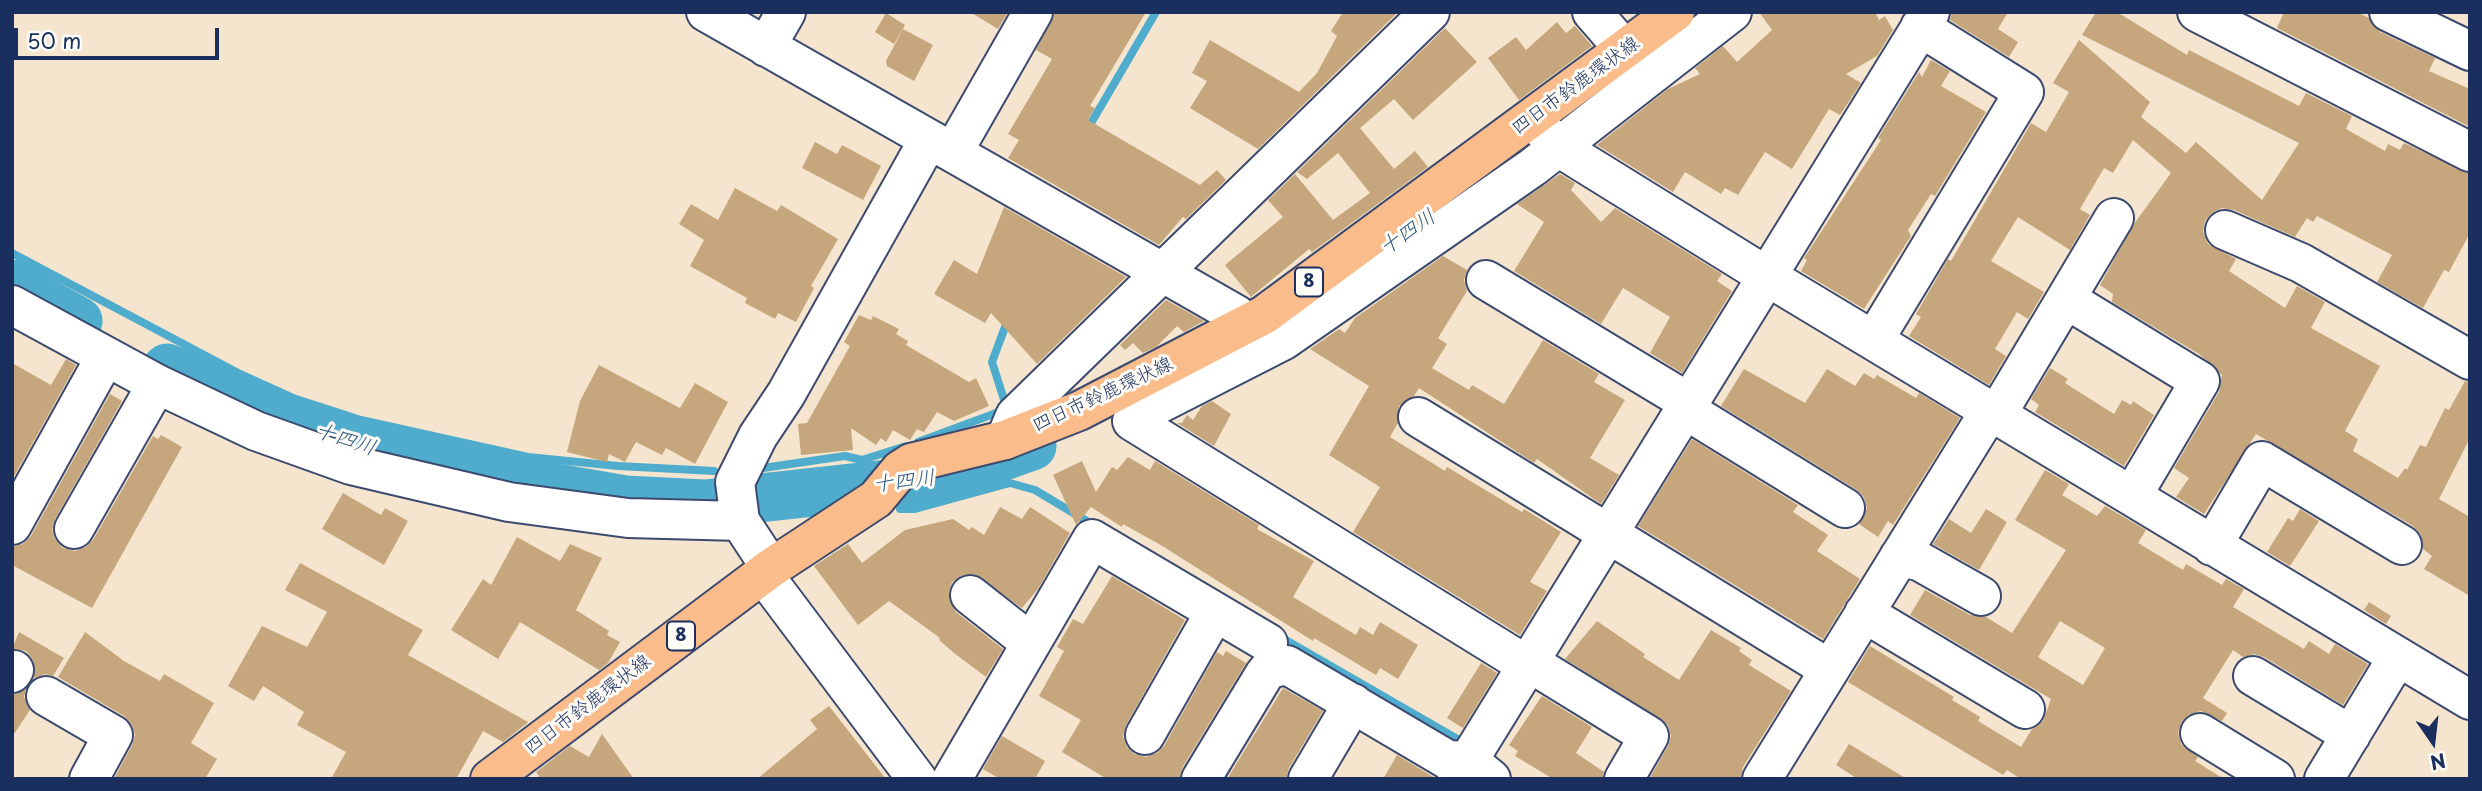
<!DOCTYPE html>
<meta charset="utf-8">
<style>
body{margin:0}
#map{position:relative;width:2482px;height:791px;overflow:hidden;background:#f5e5ce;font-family:"Playpen Sans",sans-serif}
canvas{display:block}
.frame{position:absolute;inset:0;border:14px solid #1b2f5e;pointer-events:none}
.north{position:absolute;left:2398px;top:707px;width:70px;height:70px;-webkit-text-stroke:5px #fdfcf7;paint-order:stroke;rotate:166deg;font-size:19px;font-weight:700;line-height:28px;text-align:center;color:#1b2f5e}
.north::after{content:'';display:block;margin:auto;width:24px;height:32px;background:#1b2f5e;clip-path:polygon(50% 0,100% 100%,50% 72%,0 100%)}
.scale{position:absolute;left:14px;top:28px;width:205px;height:32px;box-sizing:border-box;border:4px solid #1b2f5e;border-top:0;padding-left:9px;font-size:21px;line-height:24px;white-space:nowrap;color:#1b2f5e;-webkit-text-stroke:5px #fdfcf7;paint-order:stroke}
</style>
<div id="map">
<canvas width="2482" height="791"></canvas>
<div class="frame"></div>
<div class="north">N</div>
<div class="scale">50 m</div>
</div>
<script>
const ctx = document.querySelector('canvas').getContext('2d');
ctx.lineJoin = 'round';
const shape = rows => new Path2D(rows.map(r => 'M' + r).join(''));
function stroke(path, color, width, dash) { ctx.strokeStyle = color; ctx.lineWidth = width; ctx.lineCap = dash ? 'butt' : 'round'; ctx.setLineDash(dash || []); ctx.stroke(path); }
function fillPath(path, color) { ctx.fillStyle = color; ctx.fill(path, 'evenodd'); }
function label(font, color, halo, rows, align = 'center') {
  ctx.font = font + ' "Playpen Sans","Klee One",sans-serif'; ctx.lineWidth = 6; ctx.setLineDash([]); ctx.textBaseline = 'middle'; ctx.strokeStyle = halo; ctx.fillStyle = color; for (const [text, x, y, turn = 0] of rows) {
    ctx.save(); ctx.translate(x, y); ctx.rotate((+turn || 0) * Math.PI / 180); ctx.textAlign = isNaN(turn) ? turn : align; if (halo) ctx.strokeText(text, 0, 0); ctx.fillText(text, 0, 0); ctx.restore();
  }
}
const stream = shape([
 [1087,130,1156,12],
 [12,253,240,374,293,398,361,420,528,457,618,466,714,471],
 [918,442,1007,409,992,362,1008,319],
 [763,468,845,456,862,460,906,446],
 [809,492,837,497],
 [900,509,915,509,1010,483,1035,490,1095,526],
 [1277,635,1466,744]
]);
const river = shape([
 [1428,219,1577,107],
 [12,284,78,321],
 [167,368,303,426,385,453,498,478,625,500,705,504,942,478,1032,446]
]);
const building = shape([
 [970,12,1008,12,998,29],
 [1055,12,1146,12,1090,106,1095,108,1088,120,1200,185,1217,170,1226,180,1186,219,1183,217,1159,245,1008,158,1019,140,1008,134,1052,59,1036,50],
 [1343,12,1398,12,1258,149,1190,108,1207,81,1192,73,1210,40,1299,92,1317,73,1337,36,1331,31],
 [1759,12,1875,12,1879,20,1885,16,1893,30,1877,56,1846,74,1861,83,1840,115,1829,109,1792,169,1765,152,1738,195,1725,188,1721,194,1685,172,1673,192,1597,145,1668,89,1700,74,1695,68,1723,46,1737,62,1772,30],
 [1952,12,2008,12,1998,29,2018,42,2009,57,1950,20],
 [2096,12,2117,12,2187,55,2189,50,2299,106,2306,93,2352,116,2346,129,2385,151,2388,144,2400,150,2404,143,2470,174,2470,233,2449,272,2444,270,2423,308,2377,282,2392,255,2317,216,2313,222,2307,218,2295,237,2234,210,2222,208,2213,212,2205,221,2203,232,2208,244,2236,259,2229,271,2285,308,2297,286,2325,302,2311,328,2380,366,2345,431,2358,439,2353,451,2398,478,2405,468,2407,470,2420,445,2426,447,2445,408,2449,410,2465,381,2470,382,2470,438,2439,499,2470,517,2470,596,2424,569,2432,556,2423,549,2421,535,2413,526,2256,434,2204,514,2176,497,2189,478,2174,468,2219,392,2222,375,2199,354,2112,302,2113,294,2100,285,2134,224,2171,173,2133,140,2113,173,2104,168,2080,209,2090,215,2070,250,2018,217,1991,261,2044,292,2028,319,2017,312,1995,349,2006,356,1989,385,1909,336,1921,317,1916,314,1948,259,1951,261,2031,123,2046,132,2069,92,2053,83,2079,40,2150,102,2141,117,2186,153,2196,142,2262,200,2299,143,2082,35],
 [2284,12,2357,12,2369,18,2380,32,2435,58,2429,71,2470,89,2470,127,2277,28],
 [886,13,905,25,894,44,875,32],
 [1557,22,1566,33,1575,26,1592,46,1519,100,1488,58,1516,37,1526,50],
 [1445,28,1477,62,1413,120,1394,99,1360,128,1394,169,1415,151,1428,167,1312,252,1309,249,1251,297,1225,265,1283,217,1268,200,1295,174,1333,220,1370,193,1338,153,1307,179,1297,172],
 [903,29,933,45,914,81,887,66,886,61],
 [1931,60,1950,71,1941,86,1986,112,1935,196,1931,194,1908,230,1911,236,1864,309,1801,271,1807,260,1804,258,1881,140,1878,138,1919,72,1922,77],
 [815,142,837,154,842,145,881,166,863,200,802,168],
 [1560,174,1575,183,1571,190,1601,222,1615,208,1722,274,1717,281,1732,291,1682,373,1650,353,1670,317,1623,288,1601,324,1514,271,1544,222,1517,204],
 [735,188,777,211,781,205,838,239,811,286,814,288,796,322,778,313,775,319,745,303,747,298,690,266,704,240,679,224,691,204,718,220],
 [1004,207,1126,277,1037,364,991,313,985,323,934,294,954,260,977,274],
 [1443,256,1467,270,1464,280,1467,291,1438,338,1447,344,1432,368,1469,390,1472,385,1504,404,1543,340,1599,374,1594,382,1625,400,1590,458,1619,475,1601,504,1537,459,1534,463,1419,388,1414,396,1399,406,1398,423,1390,437,1445,471,1447,467,1522,512,1524,509,1561,532,1530,582,1547,591,1520,635,1353,532,1380,487,1329,455,1369,386,1310,349,1339,329,1345,333,1355,318],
 [1166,300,1204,321,1184,332,1177,326,1156,347,1143,353,1133,343,1125,350,1120,345],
 [859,315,871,320,873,316,899,329,896,334,908,341,906,345,969,382,976,378,989,406,954,421,937,412,924,432,917,429,910,440,893,430,886,442,881,438,876,445,851,428,853,450,801,455,798,424,807,423,850,346,844,342],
 [66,359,76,365,12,480,12,363,51,385],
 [599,365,680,408,695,383,728,402,695,464,666,448,662,455,636,442,625,462,609,454,607,462,567,452,580,401],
 [2050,368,2068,379,2065,383,2114,414,2122,400,2131,405,2133,401,2154,415,2124,466,2035,412,2039,405,2031,399],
 [1744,369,1805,403,1827,369,1855,386,1864,373,1874,379,1877,375,1916,398,1919,393,1960,418,1893,525,1888,521,1878,537,1859,524,1867,508,1864,497,1857,490,1721,406],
 [110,394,122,401,55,519,52,530,55,539,63,548,75,551,86,547,93,540,153,436,158,439,161,435,182,447,92,608,12,565,12,547,23,544,31,536],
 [1212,401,1231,414,1214,446,1177,423,1182,423,1187,415,1193,420,1202,406],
 [1692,439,1798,505,1793,512,1828,535,1817,551,1860,579,1823,639,1638,526],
 [1128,457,1150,470,1155,461,1259,525,1257,529,1314,561,1293,597,1356,635,1360,627,1373,635,1380,622,1418,645,1398,679,1380,668,1376,675,1314,638,1313,641,1159,544,1123,524,1122,527,1091,507,1076,525,1053,475,1082,461,1096,492,1112,467,1117,470],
 [2045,470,2069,484,2062,495,2097,516,2105,506,2146,530,2138,543,2183,570,2186,564,2222,585,2226,579,2244,589,2233,607,2304,649,2309,641,2329,654,2335,644,2368,664,2343,705,2264,657,2254,654,2243,657,2233,650,2203,698,2227,713,2222,721,2201,711,2190,714,2182,721,2178,732,2181,744,2198,757,2195,761,2224,779,2021,779,2007,770,2003,775,1848,682,1870,646,1954,697,1952,700,1980,717,1978,721,2021,747,2032,729,2043,721,2051,699,1910,615,1925,590,1970,615,1986,617,2012,633,2066,550,2015,520],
 [2060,621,2105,648,2083,685,2038,657],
 [343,493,381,515,385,508,408,521,384,565,322,529],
 [1000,507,1022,519,1030,507,1070,533,1038,589,1022,608,974,574,963,575,952,582,949,591,950,602,956,612,1003,649,986,677,954,653,939,640,940,638,889,601,858,625,814,566,848,544,862,563,905,530,953,519,969,530,972,527,984,535],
 [1986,509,2007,522,1979,570,1933,544,1949,519,1971,533],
 [2300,509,2319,521,2290,566,2267,552,2288,518,2293,521],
 [517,537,560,561,570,544,602,558,576,610,609,631,607,635,620,642,608,663,599,670,520,622,498,659,451,630,483,579,491,585],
 [300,563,423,630,408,655,528,722,526,724,503,742,483,731,456,779,331,779,346,752,297,725,304,712,263,686,254,701,228,686,262,626,307,647,327,612,285,590],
 [1112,576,1185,620,1126,725,1123,736,1127,747,1134,754,1146,757,1157,753,1164,746,1217,652,1223,656,1226,651,1246,663,1182,768,1179,779,1107,779,1062,752,1081,720,1039,696,1064,651,1057,647,1073,619,1083,624],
 [2369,602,2391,616,2386,624,2364,610],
 [1597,621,1645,654,1643,657,1679,680,1711,630,1741,648,1739,651,1752,660,1749,665,1791,691,1743,767,1740,779,1649,779,1668,746,1671,736,1668,725,1565,659],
 [19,632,64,658,53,676,45,674,34,678,33,660,26,651,12,649],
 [85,632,124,661,160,681,164,674,214,703,191,743,217,759,205,779,114,779,132,745,135,735,132,725,124,716,58,677],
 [1481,663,1497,673,1463,728,1447,718],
 [1283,688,1323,711,1289,768,1286,779,1227,779],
 [26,689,24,697,30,710,12,737,12,695],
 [1542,696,1592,727,1576,753,1604,772,1602,779,1553,779,1515,756,1518,751,1509,745],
 [829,706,886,779,757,779,817,729,810,720],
 [602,734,634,779,541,779,536,772,570,746,589,757],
 [1002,736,1045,761,1035,779,1000,779,983,769],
 [1849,744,1907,779,1858,779,1836,765],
 [1397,755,1435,778,1435,779,1383,779]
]);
const minor = shape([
 [706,12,929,139,786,394,758,436,735,482,740,521,771,568],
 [1592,12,1625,50],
 [2197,12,2470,152],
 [2389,12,2470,51],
 [766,47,786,12],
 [1543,130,1555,145,1768,277,2470,700],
 [929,139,1237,315,1243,327],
 [953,152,1033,12],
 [2225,230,2301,263,2470,360],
 [1486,280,1688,402],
 [2066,299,2200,381,2132,496],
 [12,305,157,384,256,431,351,465,509,502,628,518,740,521],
 [1874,340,2024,92,1920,27],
 [1686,405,1699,418,1845,508],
 [1997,414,2114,218],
 [1418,417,1829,669],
 [1005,440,1015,416,1430,12],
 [12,525,106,356],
 [74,529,157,384],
 [2212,546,2262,461,2402,545],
 [1899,557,1919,561,1981,596],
 [763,574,917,779],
 [970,595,1031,643],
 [1864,613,2025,709],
 [12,673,14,670],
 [2253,676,2351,735],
 [46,696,113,735,89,779],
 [2200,733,2275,779],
 [1145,735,1215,612],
 [952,779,1092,539,1268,643],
 [1201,779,1264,675,1269,669,1287,665,1448,760,1469,761,1491,779],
 [1308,779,1353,703],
 [1457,779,1930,12],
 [1624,779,1649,736,1540,669,1528,666,1132,421,1139,414,1284,340,1533,167,1732,12],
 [1762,779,1991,409],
 [2324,779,2397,658]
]);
const major = shape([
 [490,779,771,568,876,499,900,470,911,463,1005,440,1079,411,1264,315,1675,12]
]);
const shields = [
 [1309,282,28],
 [681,636,28]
];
const shieldNames = [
 ["8",1309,282],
 ["8",681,636]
];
const streetNames = [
 ["四日市鈴鹿環状線",1576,86,-36],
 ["四日市鈴鹿環状線",1103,395,-25],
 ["四日市鈴鹿環状線",588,705,-37]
];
const waterNames = [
 ["十四川",1408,233,-35],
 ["十四川",345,440,18],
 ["十四川",904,482,-7]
];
stroke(stream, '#4faccd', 8);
stroke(river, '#4faccd', 49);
fillPath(building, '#c6a67d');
stroke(minor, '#3c4a6f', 42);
stroke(major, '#3c4a6f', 42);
stroke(minor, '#fff', 38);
stroke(major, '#fabc8b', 38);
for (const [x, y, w] of shields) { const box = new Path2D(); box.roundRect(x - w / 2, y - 14.5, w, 29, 5); ctx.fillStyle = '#fdfcf7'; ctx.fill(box); stroke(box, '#1b2f5e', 2); }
label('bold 18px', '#1b2f5e', null, shieldNames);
label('19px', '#1b2f5e', '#fdfcf7', streetNames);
label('italic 21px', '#2d5b85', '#fdfcf7', waterNames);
</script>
